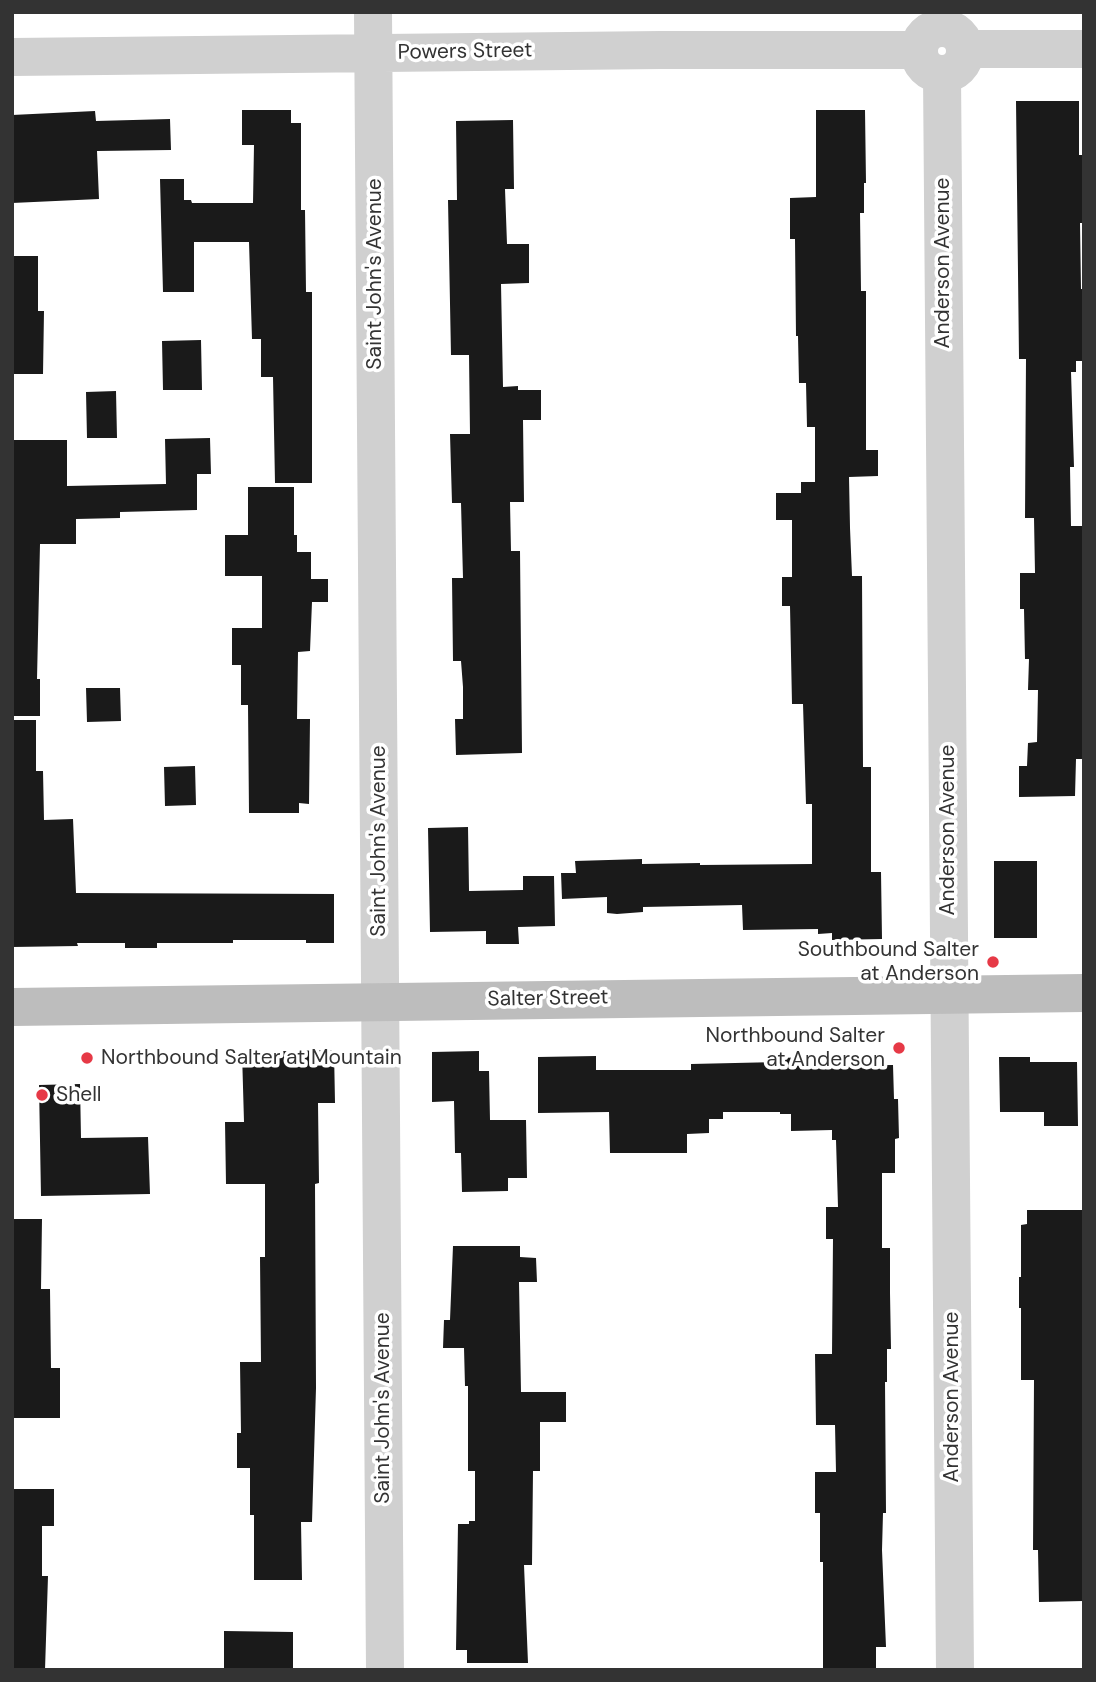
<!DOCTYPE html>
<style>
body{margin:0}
#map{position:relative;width:1096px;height:1682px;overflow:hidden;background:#fff;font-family:"DM Sans",sans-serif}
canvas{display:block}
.frame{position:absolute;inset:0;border:14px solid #333;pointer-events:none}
</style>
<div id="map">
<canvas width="1096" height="1682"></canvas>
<div class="frame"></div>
</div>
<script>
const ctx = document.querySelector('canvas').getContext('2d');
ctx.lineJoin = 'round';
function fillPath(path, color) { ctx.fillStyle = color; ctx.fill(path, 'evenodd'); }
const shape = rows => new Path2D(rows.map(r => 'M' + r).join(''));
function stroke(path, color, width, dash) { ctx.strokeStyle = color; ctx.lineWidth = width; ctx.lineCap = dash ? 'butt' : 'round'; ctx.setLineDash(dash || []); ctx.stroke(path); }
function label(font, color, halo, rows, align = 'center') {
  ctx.font = font + ' "DM Sans",sans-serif'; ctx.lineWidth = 7; ctx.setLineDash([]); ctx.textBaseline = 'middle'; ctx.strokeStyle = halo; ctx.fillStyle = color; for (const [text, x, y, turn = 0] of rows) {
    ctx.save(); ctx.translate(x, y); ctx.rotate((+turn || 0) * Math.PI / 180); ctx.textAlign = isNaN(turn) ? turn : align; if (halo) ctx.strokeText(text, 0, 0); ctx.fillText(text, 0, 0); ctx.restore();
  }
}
const building = shape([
 [1016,101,1079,101,1079,155,1084,155,1084,223,1080,223,1081,289,1084,289,1083,361,1076,361,1076,372,1071,372,1074,467,1070,467,1071,526,1084,526,1084,759,1076,759,1075,796,1019,797,1019,766,1027,766,1028,743,1037,742,1038,690,1028,690,1029,659,1025,659,1024,609,1020,609,1020,573,1035,573,1034,518,1025,518,1026,359,1019,359],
 [242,110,291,110,291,123,301,123,301,210,305,210,306,292,312,292,312,483,275,483,273,377,261,377,261,339,252,339,249,242,194,242,194,292,163,292,160,179,184,179,184,200,191,200,192,203,253,203,254,145,242,145],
 [816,110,865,110,866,183,864,183,864,213,860,213,861,291,866,291,866,450,878,450,878,476,849,477,850,528,852,576,862,576,863,767,871,767,871,872,881,872,882,939,832,940,832,933,818,934,818,929,743,930,742,905,643,907,643,912,617,914,607,913,607,897,562,899,561,873,576,873,575,861,642,859,642,864,700,863,700,865,812,864,812,804,806,804,803,704,792,704,790,606,782,606,782,577,792,577,792,520,776,520,776,493,801,493,801,482,815,482,815,427,807,427,806,383,799,383,798,336,796,336,795,239,790,239,790,198,816,197],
 [95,111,96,121,170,119,171,150,97,151,99,199,12,203,12,115],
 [513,120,514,189,505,189,507,244,529,244,529,283,501,284,503,387,518,386,518,390,541,390,541,420,523,420,524,502,510,502,511,551,520,551,522,753,456,755,455,719,463,719,463,687,461,661,453,661,452,578,463,578,461,503,452,503,450,434,470,434,469,355,451,355,448,200,457,200,456,121],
 [12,256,38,256,38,311,44,311,43,374,12,374],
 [201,340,202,390,163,390,162,341],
 [116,391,117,438,87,438,86,392],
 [210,438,211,474,197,474,197,510,120,512,120,518,76,519,76,544,40,544,37,679,40,679,40,716,12,716,12,440,67,440,67,486,166,484,165,439],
 [248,487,294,487,294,535,297,535,297,552,311,552,311,579,328,579,328,602,312,602,310,651,298,652,297,719,310,719,309,804,299,803,299,813,249,813,248,705,241,705,241,665,232,665,232,628,262,628,262,576,225,576,225,535,248,535],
 [86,688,120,688,121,721,87,722],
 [12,720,36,720,36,771,43,771,44,820,73,819,76,893,334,894,334,943,306,943,306,940,233,940,233,943,157,943,157,948,125,948,125,943,77,943,78,946,12,947],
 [195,766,196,805,165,806,164,767],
 [468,827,469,891,523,890,523,876,554,876,555,926,518,927,519,944,486,944,486,931,430,932,428,828],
 [994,861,1037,861,1037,938,994,938],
 [334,1050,335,1103,318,1103,319,1183,315,1184,316,1388,312,1522,301,1522,302,1580,254,1580,254,1515,250,1515,250,1468,237,1468,237,1433,241,1433,240,1362,261,1362,260,1257,265,1257,265,1184,226,1184,225,1122,244,1122,242,1052],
 [479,1051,479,1071,489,1071,490,1120,526,1120,527,1178,508,1178,508,1191,462,1192,461,1153,455,1153,454,1101,432,1102,432,1052],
 [596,1056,596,1070,691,1070,691,1064,779,1062,779,1058,812,1057,812,1066,893,1065,894,1099,898,1099,899,1138,895,1139,895,1173,882,1173,882,1248,890,1248,890,1293,891,1349,887,1349,887,1382,885,1382,886,1513,883,1513,882,1550,886,1647,876,1647,876,1670,823,1670,823,1562,820,1562,820,1513,815,1513,815,1472,836,1472,835,1425,816,1425,815,1354,832,1354,833,1239,826,1239,826,1207,838,1207,836,1140,832,1140,832,1130,791,1131,791,1114,780,1114,780,1112,723,1112,723,1119,709,1119,709,1133,687,1134,687,1153,610,1153,609,1112,538,1113,538,1057],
 [999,1057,1030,1057,1030,1062,1077,1062,1078,1126,1044,1126,1044,1112,1000,1112],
 [80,1084,81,1138,148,1137,150,1194,41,1196,39,1085],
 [1027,1210,1084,1210,1084,1601,1039,1602,1038,1550,1033,1550,1034,1380,1021,1380,1021,1308,1019,1308,1019,1277,1021,1277,1021,1225,1027,1224],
 [12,1219,42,1219,41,1289,50,1289,51,1368,60,1368,60,1418,12,1418],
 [453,1246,520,1246,520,1257,536,1258,537,1282,519,1282,521,1392,566,1392,566,1422,540,1422,540,1471,533,1471,532,1565,524,1565,528,1663,467,1663,467,1650,456,1650,458,1524,469,1524,469,1521,475,1521,475,1471,468,1471,468,1386,465,1386,464,1348,443,1348,444,1320,450,1320],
 [12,1489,54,1489,54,1526,42,1526,42,1576,48,1576,45,1670,12,1670],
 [224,1631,293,1632,293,1670,224,1670]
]);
const minor = shape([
 [373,12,385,1670],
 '919 51a23 23 0 1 1 46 0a23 23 0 1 1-46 0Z',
 [966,49,1084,49],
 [12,57,661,50,919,50],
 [942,74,955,1670]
]);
const secondary = shape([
 [12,1007,1084,993]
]);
const markers = [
 [993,962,7,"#e63946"],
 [899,1048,7,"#e63946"],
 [87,1058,7,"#e63946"],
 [42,1095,7,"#e63946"]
];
const streetNames = [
 ["Powers Street",465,52,-1],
 ["Anderson Avenue",943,263,-90],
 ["Saint John's Avenue",375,274,-90],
 ["Anderson Avenue",948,830,-90],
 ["Saint John's Avenue",379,841,-90],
 ["Salter Street",548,999,-1],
 ["Anderson Avenue",952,1397,-90],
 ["Saint John's Avenue",383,1408,-90]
];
const poiNames = [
 ["Southbound Salter",979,950],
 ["at Anderson",979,974],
 ["Northbound Salter",885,1036],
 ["at Anderson",885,1060],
 ["Northbound Salter at Mountain",101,1058,"left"],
 ["Shell",56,1095,"left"]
];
fillPath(building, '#1a1a1a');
stroke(minor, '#d0d0d0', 38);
stroke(secondary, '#bdbdbd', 38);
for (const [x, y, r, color] of markers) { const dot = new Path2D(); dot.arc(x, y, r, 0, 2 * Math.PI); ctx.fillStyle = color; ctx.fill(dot); stroke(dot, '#fff', 2.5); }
label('21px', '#333', '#fff', streetNames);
label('21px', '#333', '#fff', poiNames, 'right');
</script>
